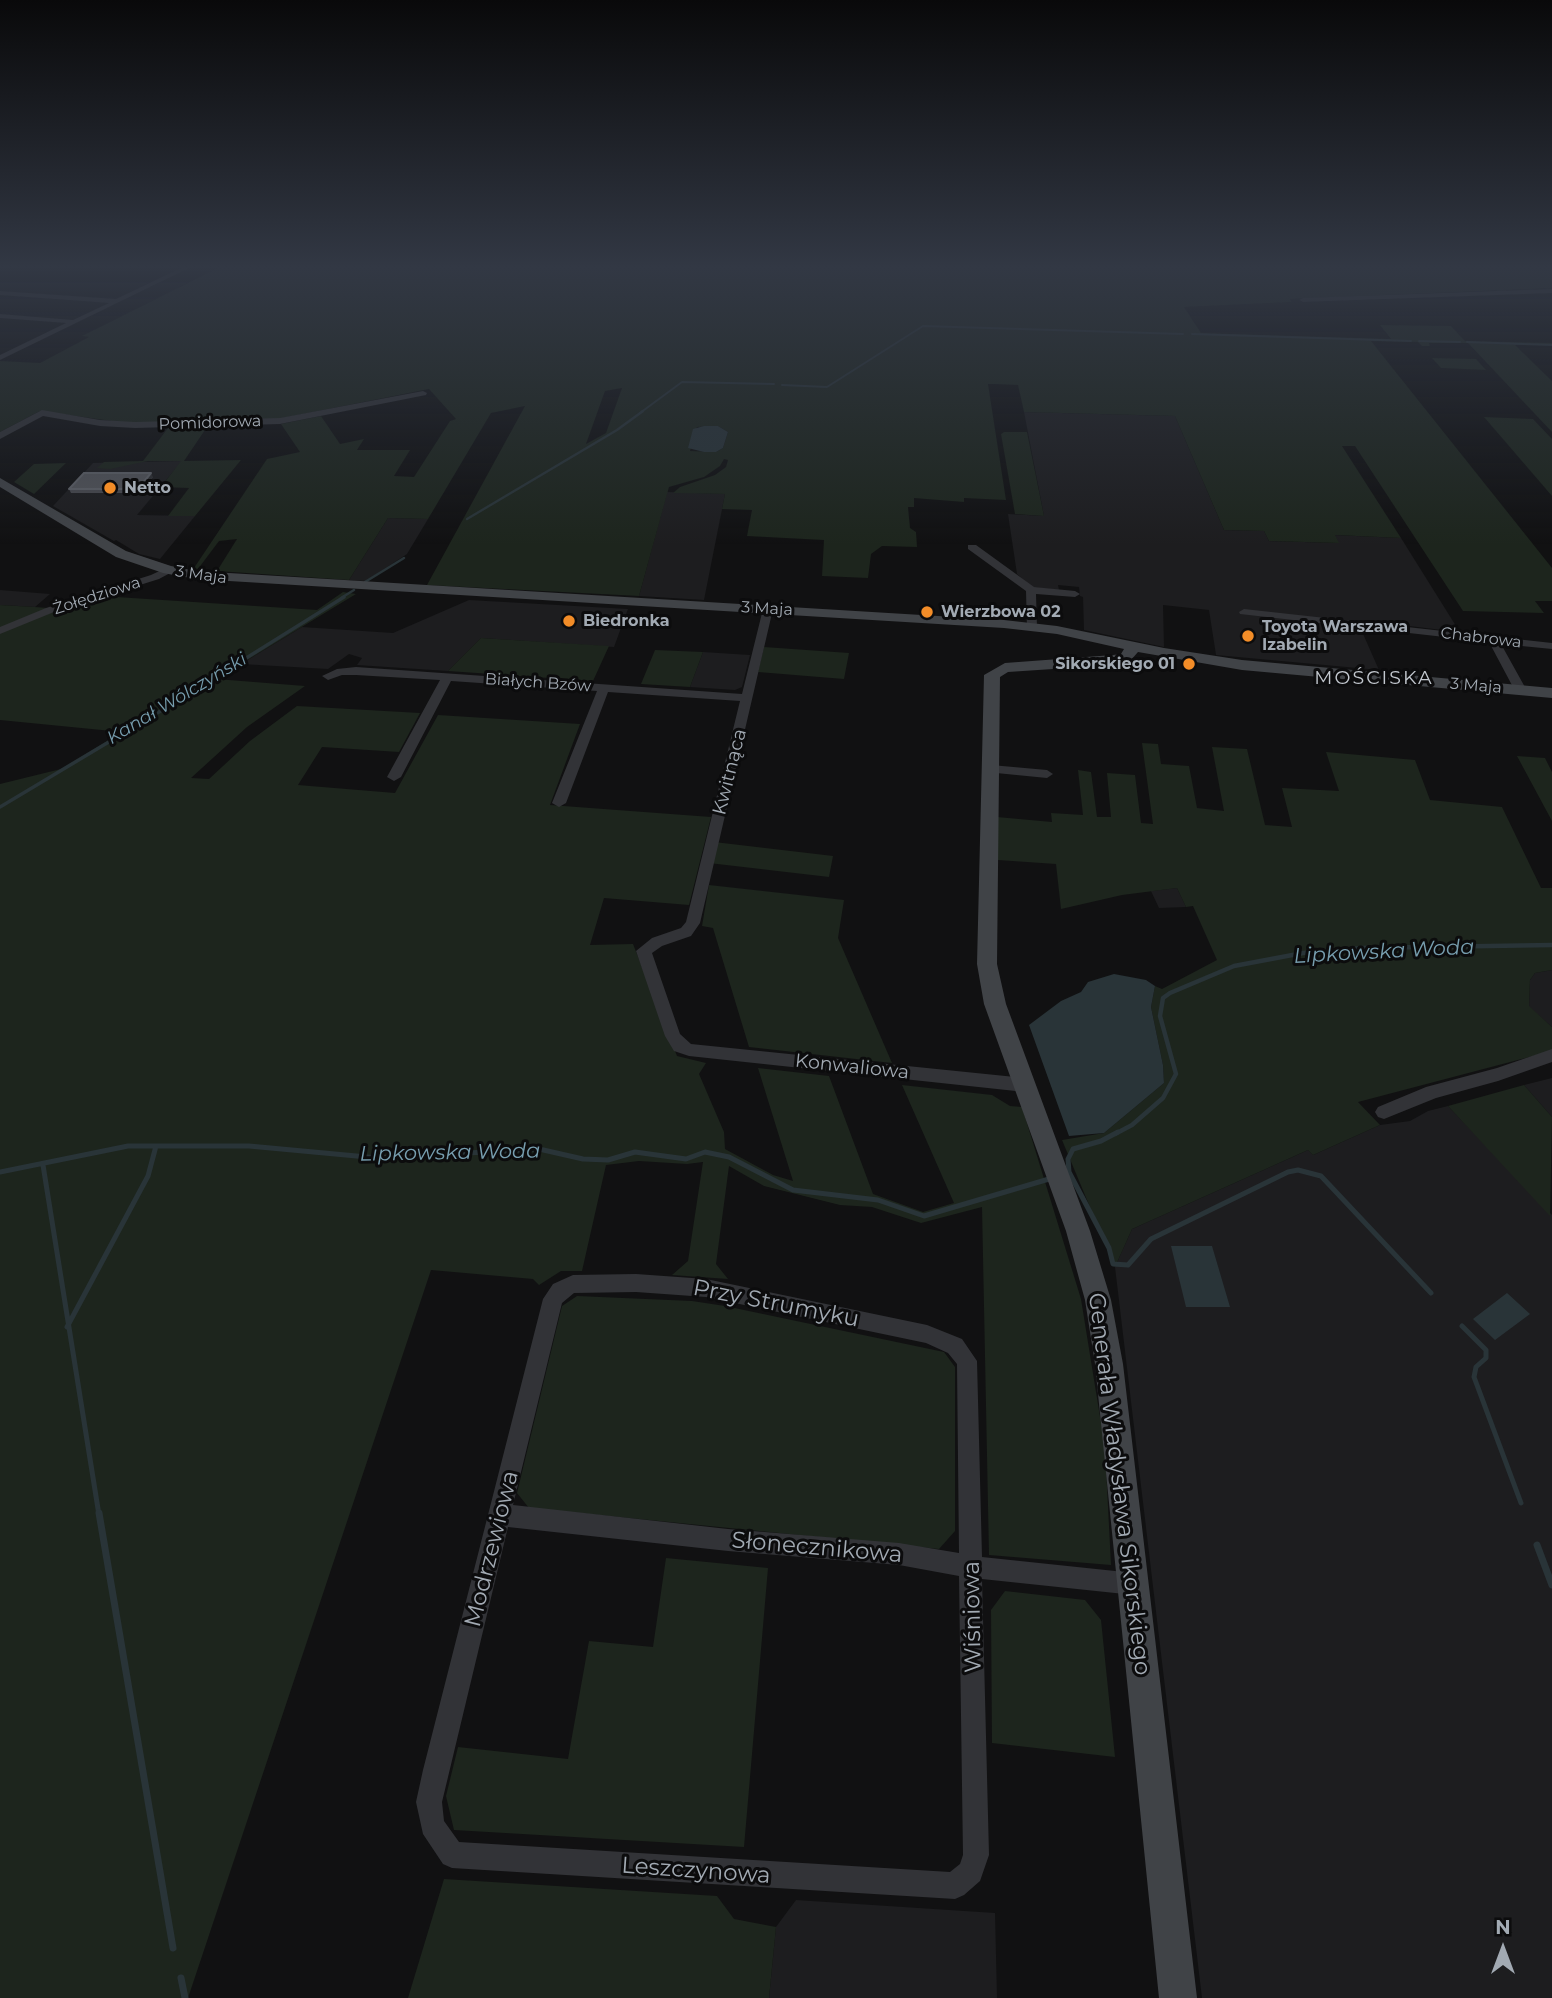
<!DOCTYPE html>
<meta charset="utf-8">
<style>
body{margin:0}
#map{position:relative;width:1552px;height:1998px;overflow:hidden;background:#111112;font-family:Montserrat,sans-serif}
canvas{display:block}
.north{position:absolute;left:1468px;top:1914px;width:70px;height:70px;-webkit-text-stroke:5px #0c0c0d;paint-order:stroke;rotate:0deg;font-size:19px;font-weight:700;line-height:28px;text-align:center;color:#a2aab3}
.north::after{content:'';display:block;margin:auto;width:24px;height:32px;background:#a2aab3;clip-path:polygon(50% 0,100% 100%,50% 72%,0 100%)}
</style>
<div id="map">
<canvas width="1552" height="1998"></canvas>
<div class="north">N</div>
</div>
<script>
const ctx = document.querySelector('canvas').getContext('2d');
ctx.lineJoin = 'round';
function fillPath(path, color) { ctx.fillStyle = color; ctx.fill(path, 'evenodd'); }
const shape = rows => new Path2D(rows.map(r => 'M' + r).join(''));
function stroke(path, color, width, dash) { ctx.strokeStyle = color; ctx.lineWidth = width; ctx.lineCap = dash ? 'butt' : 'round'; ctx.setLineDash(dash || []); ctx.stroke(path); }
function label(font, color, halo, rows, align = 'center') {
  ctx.font = font + ' Montserrat,sans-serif'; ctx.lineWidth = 6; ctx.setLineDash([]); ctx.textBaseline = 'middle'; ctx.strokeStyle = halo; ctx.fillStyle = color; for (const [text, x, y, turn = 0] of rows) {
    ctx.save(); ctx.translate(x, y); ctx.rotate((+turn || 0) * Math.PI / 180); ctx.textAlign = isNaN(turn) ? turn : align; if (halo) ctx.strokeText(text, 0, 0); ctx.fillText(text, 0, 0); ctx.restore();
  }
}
const built = shape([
 [1024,412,1175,416,1224,530,1264,531,1269,541,1338,543,1334,535,1401,538,1456,626,1450,631,1385,623,1386,626,1360,627,1379,670,1216,655,1209,610,1163,605,1164,647,1084,630,1083,597,1080,596,1079,587,1058,585,1059,590,1031,587,1017,574,1008,514,1044,516],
 [182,461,137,515,195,516,160,559,139,554,116,540,114,541,53,506,93,463],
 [667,492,725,494,704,600,639,596],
 [388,518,428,519,407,554,366,581,349,580],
 [0,590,50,594,35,607,0,605],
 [469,600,628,609,614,647,481,638,448,671,357,665,362,658,349,654,328,669,241,664,302,627,393,633],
 [703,652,750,655,742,687,735,690,690,687],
 [1177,888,1186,907,1159,908,1151,891],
 [1552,970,1552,1027,1529,1007,1530,980,1535,973],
 [1552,1078,1552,1117,1524,1085],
 [1448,1106,1552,1215,1552,1998,1202,1998,1115,1267,1132,1229,1308,1150,1313,1155,1380,1125,1410,1121,1428,1111],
 [796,1900,995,1913,997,1998,769,1998,776,1927]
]);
const green = shape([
 [222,266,1542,266,1552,271,1552,288,1290,299,1292,302,1184,307,1201,333,1391,339,1380,325,1451,326,1465,341,1552,343,1552,345,1515,345,1552,381,1552,432,1468,343,1429,343,1430,346,1422,346,1418,342,1371,341,1552,568,1552,601,1535,601,1544,613,1463,611,1355,446,1342,446,1401,538,1335,535,1339,543,1269,541,1264,531,1224,530,1175,416,1024,412,1018,385,993,384,988,384,1006,500,964,498,964,502,914,498,914,507,908,507,910,528,916,532,917,547,882,546,871,554,868,578,822,576,824,540,747,536,752,510,722,509,725,494,673,493,680,487,715,475,726,467,728,460,724,459,720,466,704,477,669,487,639,596,427,585,525,406,491,413,428,519,388,518,349,580,217,571,237,539,219,541,198,569,194,568,267,459,300,452,281,424,321,416,340,444,364,439,357,450,410,450,394,476,414,477,450,421,456,419,429,389,273,420,126,423,40,411,0,432,0,361,40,363,89,337,82,336],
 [622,388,606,433,586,444,605,391],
 [718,426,728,432,723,448,716,452,690,451,697,427],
 [1432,358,1476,359,1486,370,1441,368],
 [1484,417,1533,419,1552,439,1552,496],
 [207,427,184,461,241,460,195,516,168,516,189,488,161,487,181,461,148,461,110,469,97,468,104,462,143,461,168,428],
 [1004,432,1027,432,1044,516,1015,514,1001,434],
 [66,463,34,494,14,482,34,464],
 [343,592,356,594,216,679,305,686,247,727,191,778,209,779,250,741,297,706,420,713,399,752,322,747,298,785,395,793,438,715,580,724,550,805,711,817,689,905,604,898,590,945,633,944,677,1056,706,1063,699,1074,724,1132,725,1149,773,1175,793,1181,758,1068,829,1076,873,1194,923,1212,954,1203,902,1085,992,1095,1010,1106,1022,1107,1081,1299,1105,1448,1111,1565,989,1555,982,1207,921,1223,872,1207,840,1205,764,1186,729,1166,716,1264,728,1279,672,1275,688,1261,703,1162,687,1164,639,1161,606,1165,582,1271,561,1271,539,1285,533,1279,431,1270,188,1998,0,1998,0,784,61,769,122,732,0,720,0,633,25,621,101,596,317,610],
 [0,605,35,607,48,608,0,628],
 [481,638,609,646,593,681,448,671],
 [764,647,849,653,844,679,758,672],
 [655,650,703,652,690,687,641,684],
 [1142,743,1158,744,1161,764,1189,766,1197,808,1224,811,1212,747,1247,749,1265,825,1292,827,1282,788,1339,791,1326,752,1415,760,1430,800,1502,807,1541,888,1552,888,1552,970,1535,973,1530,980,1529,1006,1552,1027,1552,1051,1358,1102,1380,1125,1313,1155,1308,1150,1132,1229,1115,1267,1062,1140,1104,1133,1164,1083,1163,1065,1151,1007,1155,986,1162,989,1217,960,1193,906,1186,907,1177,888,1122,895,1061,909,1056,864,998,860,997,817,1052,822,1051,813,1083,815,1078,770,1091,772,1097,817,1111,817,1107,773,1135,775,1141,823,1153,824],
 [1517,756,1545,758,1552,772,1552,821],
 [714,842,833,856,829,877,709,863],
 [709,885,844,900,838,938,892,1063,749,1047,713,928,702,926],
 [1524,1085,1552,1117,1550,1216,1448,1106],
 [577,1296,692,1301,725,1306,944,1352,955,1367,955,1531,939,1549,529,1508,517,1493,562,1306],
 [666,1558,768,1568,744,1847,454,1830,446,1796,458,1747,568,1759,589,1641,653,1647],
 [1005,1591,1085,1600,1101,1620,1115,1757,992,1743,991,1610],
 [444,1879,717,1896,734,1919,776,1927,769,1998,408,1998]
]);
const water = shape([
 [718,426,728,432,723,448,716,452,704,452,688,448,693,429,704,426],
 [1114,974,1146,980,1155,986,1151,1007,1163,1065,1164,1083,1104,1133,1069,1136,1029,1025,1061,1001,1081,992,1088,982],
 [1171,1246,1212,1246,1230,1307,1186,1307],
 [1507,1293,1530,1314,1495,1340,1473,1319]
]);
const streamFar5 = shape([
 [1192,334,1411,341],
 [1419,341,1460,342],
 [1467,342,1552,345],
 [782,385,827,387,923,326,1183,334],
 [640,413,682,382,774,384]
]);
const streamFar4 = shape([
 [467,519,617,430,643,411],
 [365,582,404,558],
 [341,598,354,590]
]);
const streamFar3 = shape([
 [0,807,179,700,344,597]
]);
const streamFar2 = shape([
 [1115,1134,1132,1125,1163,1098,1176,1074,1160,1016,1163,998,1170,993,1234,966,1303,953,1362,948,1552,945]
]);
const streamFar1 = shape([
 [1118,1132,1101,1141,1073,1149,1068,1159,1069,1172,1109,1248,1113,1264,1128,1265,1151,1239,1288,1172,1298,1170,1321,1176,1431,1293],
 [43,1165,99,1515],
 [0,1172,128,1146,249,1146,378,1158,539,1149,583,1159,608,1160,635,1152,686,1159,705,1152,729,1157,793,1190,878,1200,924,1216,1049,1179],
 [1462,1326,1486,1350,1486,1358,1476,1367,1474,1377,1521,1503],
 [67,1327,148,1176,156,1146]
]);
const stream = shape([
 [99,1513,173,1948],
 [1537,1545,1552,1585],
 [181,1978,185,1998]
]);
const street = shape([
 [185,266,193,266,0,360,0,355,66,323,0,318,0,314,73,320,109,303,0,295,0,291,116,299,185,266],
 [1542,266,1552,267,1552,271,1543,267,1542,266],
 [1552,289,1552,293,1303,302,1299,300,1303,298,1552,289],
 [423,391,427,393,426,395,280,424,135,428,100,426,43,416,0,439,0,432,42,410,100,420,135,422,280,418,423,391],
 [968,545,976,545,1034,587,1075,591,1080,594,1075,597,1036,594,1037,627,1027,629,1026,591,968,549,968,545],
 [168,567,173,570,172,572,159,579,54,612,0,634,0,627,46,608,151,575,168,567],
 [768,606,773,609,700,923,691,936,662,946,652,953,680,1034,691,1044,1025,1078,1031,1080,1033,1085,1031,1090,1025,1092,689,1056,674,1051,665,1036,636,951,652,938,681,928,686,922,740,701,608,692,566,803,559,807,552,803,597,691,451,681,401,777,394,781,387,777,440,680,356,675,342,675,328,680,322,676,337,669,356,667,742,694,763,609,768,606],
 [1244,609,1552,643,1552,649,1501,644,1526,689,1520,693,1514,689,1489,642,1240,614,1239,612,1244,609],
 [991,765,1047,770,1053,774,1047,778,986,772,985,769,991,765],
 [1552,1049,1552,1062,1498,1081,1436,1098,1384,1119,1378,1117,1375,1112,1378,1107,1426,1087,1497,1068,1552,1049],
 [636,1274,706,1279,927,1325,962,1339,977,1361,982,1557,1134,1573,1142,1576,1145,1584,1142,1592,1134,1595,982,1579,989,1855,980,1881,964,1895,955,1899,452,1868,443,1864,423,1834,416,1802,423,1770,543,1299,553,1284,573,1275,636,1274],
 [636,1292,706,1297,926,1343,948,1353,957,1364,959,1553,899,1543,728,1529,513,1505,562,1303,574,1293,636,1292],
 [508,1527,728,1551,899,1565,959,1576,963,1855,960,1864,950,1872,459,1842,444,1821,442,1802,508,1527]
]);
const secondary = shape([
 [0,478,126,551,171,566,196,571,1004,620,1057,626,1164,648,1242,660,1552,688,1552,698,1242,670,1138,652,1131,660,1113,665,1008,672,1000,677,997,964,1006,1004,1090,1231,1111,1300,1123,1364,1197,1998,1159,1998,1095,1364,1085,1300,1066,1231,984,1004,977,964,984,675,1005,663,1113,655,1121,654,1124,649,1057,634,1004,628,196,579,163,573,116,557,0,487,0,478]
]);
const wall = shape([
 [153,477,140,493,71,493,69,489]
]);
const shadedWall = shape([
 [151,473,153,477,140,493,138,489]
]);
const building = shape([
 [84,473,151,473,138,489,69,489,84,473]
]);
const markers = [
 [110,488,7,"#f38d28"],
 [927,612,7,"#f38d28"],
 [569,621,7,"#f38d28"],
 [1248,636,7,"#f38d28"],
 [1189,664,7,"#f38d28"]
];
const farStreetnames = [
 ["Pomidorowa",210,423,-2],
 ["3 Maja",201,575,8],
 ["Żołędziowa",97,596,-18],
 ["3 Maja",767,609,3],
 ["Chabrowa",1481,638,7],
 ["Białych Bzów",538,683,4],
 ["3 Maja",1476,686,5]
];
const farPoinames = [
 ["Netto",124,488],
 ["Wierzbowa 02",941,612],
 ["Biedronka",583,621],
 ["Toyota Warszawa",1262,627],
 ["Izabelin",1262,645],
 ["Sikorskiego 01",1175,664,"right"]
];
const farWaternames = [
 ["Kanał Wólczyński",177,699,-31]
];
const farQuarternames = [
 ["MOŚCISKA",1374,678]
];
const streetNames = [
 ["Kwitnąca",730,772,-76],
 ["Konwaliowa",852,1067,6]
];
const waterNames = [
 ["Lipkowska Woda",1384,952,-3],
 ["Lipkowska Woda",450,1153,-1]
];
const nearStreetnames = [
 ["Przy Strumyku",776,1304,11],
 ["Generała Władysława Sikorskiego",1119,1484,83],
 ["Słonecznikowa",817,1548,5],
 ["Modrzewiowa",492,1549,-76],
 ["Wiśniowa",973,1617,-91],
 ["Leszczynowa",696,1871,4]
];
fillPath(built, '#1d1d1f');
fillPath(green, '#1d251d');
fillPath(water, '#293438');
stroke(streamFar5, '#293438', 2);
stroke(streamFar4, '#293438', 2.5);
stroke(streamFar3, '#293438', 3.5);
stroke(streamFar2, '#293438', 4.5);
stroke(streamFar1, '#293438', 5);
stroke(stream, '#293438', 7);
fillPath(street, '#323337');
fillPath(secondary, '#404347');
fillPath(wall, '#47484d');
fillPath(shadedWall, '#2d2e31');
fillPath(building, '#515358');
stroke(building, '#5d6066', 2);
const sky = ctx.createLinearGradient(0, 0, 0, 545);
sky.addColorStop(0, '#09090a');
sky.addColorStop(0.49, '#323844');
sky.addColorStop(1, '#32384400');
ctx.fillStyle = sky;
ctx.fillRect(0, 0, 1552, 545);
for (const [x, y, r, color] of markers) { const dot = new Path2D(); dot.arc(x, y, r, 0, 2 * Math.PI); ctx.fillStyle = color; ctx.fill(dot); stroke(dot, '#0c0c0d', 2.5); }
label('16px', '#a2aab3', '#0c0c0d', farStreetnames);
label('bold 16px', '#a2aab3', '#0c0c0d', farPoinames, 'left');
label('italic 18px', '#779eaf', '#0c0c0d', farWaternames);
ctx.letterSpacing = '2px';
label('19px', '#c3c8cf', '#0c0c0d', farQuarternames);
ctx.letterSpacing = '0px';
label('19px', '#a2aab3', '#0c0c0d', streetNames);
label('italic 21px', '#779eaf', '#0c0c0d', waterNames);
label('23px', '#a2aab3', '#0c0c0d', nearStreetnames);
</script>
